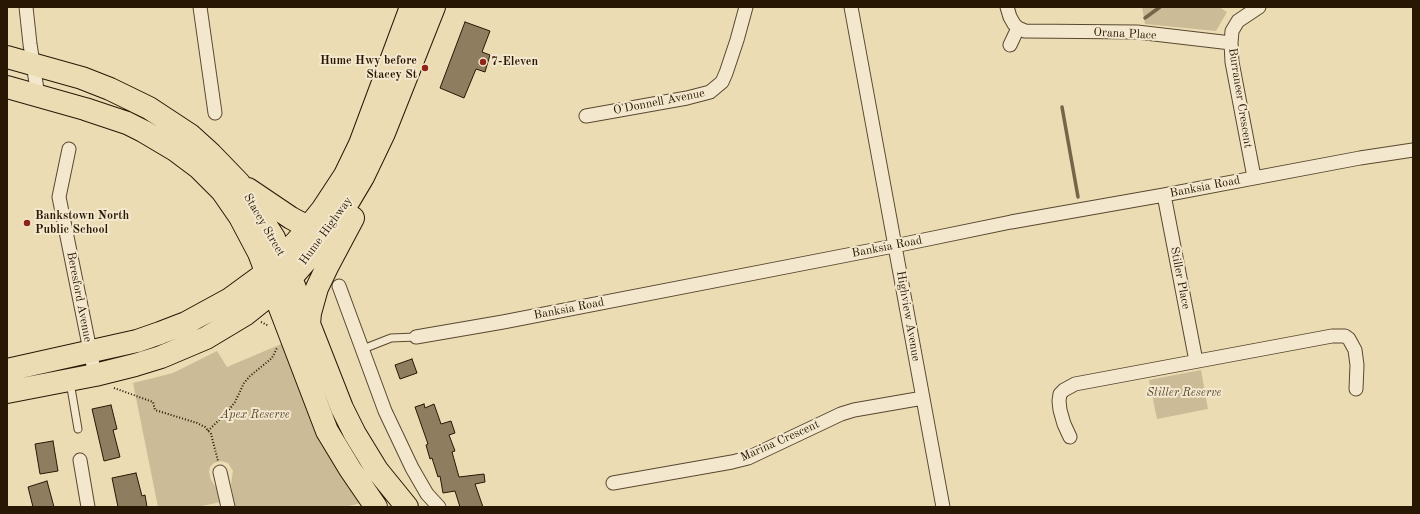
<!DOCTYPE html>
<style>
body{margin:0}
#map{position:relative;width:1420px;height:514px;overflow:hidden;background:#ecdcb4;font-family:"Old Standard TT",serif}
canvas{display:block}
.frame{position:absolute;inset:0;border:8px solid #281703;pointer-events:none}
</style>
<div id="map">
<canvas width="1420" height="514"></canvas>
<div class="frame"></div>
</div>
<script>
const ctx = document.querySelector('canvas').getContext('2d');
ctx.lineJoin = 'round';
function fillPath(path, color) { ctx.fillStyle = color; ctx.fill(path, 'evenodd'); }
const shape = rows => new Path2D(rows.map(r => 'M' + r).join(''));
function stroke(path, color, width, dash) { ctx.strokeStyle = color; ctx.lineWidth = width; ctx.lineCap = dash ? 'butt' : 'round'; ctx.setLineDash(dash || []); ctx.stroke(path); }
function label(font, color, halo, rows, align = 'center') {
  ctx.font = font + ' "Old Standard TT",serif'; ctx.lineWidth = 4; ctx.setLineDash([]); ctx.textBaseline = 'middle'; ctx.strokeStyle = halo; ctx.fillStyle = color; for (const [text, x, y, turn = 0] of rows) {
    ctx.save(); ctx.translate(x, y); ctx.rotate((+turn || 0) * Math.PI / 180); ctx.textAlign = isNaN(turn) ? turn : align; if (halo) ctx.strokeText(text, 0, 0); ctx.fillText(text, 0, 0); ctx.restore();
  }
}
const green = shape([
 [1142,7,1219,7,1227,12,1216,31,1145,24],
 [286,342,361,503,344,507,235,507,231,484,233,471,228,463,221,461,214,463,210,467,209,472,211,480,217,489,221,502,197,507,158,507,133,383,173,373,217,351,227,367],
 [1201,370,1208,409,1157,419,1149,380]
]);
const stream = shape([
 [1145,18,1160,7],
 [1062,107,1078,197]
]);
const building = shape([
 [465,22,490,31,482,52,490,55,485,72,476,69,464,98,440,88,465,22],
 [412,359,417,373,400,379,395,365,412,359],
 [424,404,425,408,434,404,441,424,451,421,455,433,449,435,455,451,452,452,459,477,484,474,485,482,475,484,483,507,460,507,455,491,443,493,440,476,438,477,432,458,430,459,426,445,428,444,415,407,424,404],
 [111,405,117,429,113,430,120,457,104,461,92,409,111,405],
 [53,441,58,471,40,474,35,444,53,441],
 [136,473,142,496,145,495,147,507,118,507,112,478,136,473],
 [47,481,54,507,33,507,28,487,47,481]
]);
const path = shape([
 [261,322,269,326],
 [114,388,153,402,155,410,197,423,205,427,211,434,218,461],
 [208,431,228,411,235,402,244,383,250,376,272,358,277,348]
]);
const lane = shape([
 [363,349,391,338,416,337],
 [70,382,78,429]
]);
const street = shape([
 [26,7,30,44,38,96],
 [200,7,215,113],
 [851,7,943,507],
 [1007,7,1010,17,1014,24,1018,28,1025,31,1137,32,1231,43],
 [1010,45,1018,28],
 [586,116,687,98,710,92,722,82,726,73,737,40,746,7],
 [69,149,59,197,95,375],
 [1254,177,1232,62,1231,43,1232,31,1238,21,1259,7],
 [1164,195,1196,361],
 [339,286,385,411,412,468,427,494,439,507],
 [416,337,503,322,904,244,1011,222,1164,195,1360,158,1413,150],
 [1070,437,1064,424,1060,410,1059,401,1060,394,1064,390,1075,384,1332,336,1345,336,1349,339,1355,350,1357,365,1356,389],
 [80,460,88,507],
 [220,472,228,507],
 [613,483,732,462,748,458,841,414,854,410,923,398]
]);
const highway = shape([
 [7,57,82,78,110,89,149,108,190,135,211,154,239,183,274,238,291,278,342,408,355,434,377,470,407,507],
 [7,87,85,109,127,123,143,131,175,150,199,168,222,191,240,217,259,253,327,431,350,469,376,507],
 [248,189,291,218,308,227],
 [309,324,310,313,317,288,328,265,353,218],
 [7,370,137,341,160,333,186,323,230,299,267,272,297,241,322,210,345,175,360,144,411,7],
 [7,392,95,375,135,365,161,357,206,338,246,314,291,278,319,246,341,214,363,177,384,133,434,7]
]);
const markers = [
 [483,62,4,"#8f2418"],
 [425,68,4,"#8f2418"],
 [27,223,4,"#8f2418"]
];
const streetNames = [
 ["Orana Place",1125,34,3],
 ["Burraneer Crescent",1240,98,81],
 ["O'Donnell Avenue",659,102,-11],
 ["Banksia Road",1205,187,-11],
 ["Stacey Street",264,225,60],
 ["Hume Highway",326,231,-54],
 ["Banksia Road",887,247,-11],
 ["Stiller Place",1180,278,79],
 ["Beresford Avenue",79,297,79],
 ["Banksia Road",569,309,-11],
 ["Highview Avenue",908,316,80],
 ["Marina Crescent",780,441,-24]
];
const poiNames = [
 ["Hume Hwy before",417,61,"right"],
 ["Stacey St",417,75,"right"],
 ["7-Eleven",491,62],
 ["Bankstown North",35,216],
 ["Public School",35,230]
];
const parkNames = [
 ["Stiller Reserve",1184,393],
 ["Apex Reserve",255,415]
];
fillPath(green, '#cbbb96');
stroke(stream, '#756549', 3.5);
fillPath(building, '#8e7d5f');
stroke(building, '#281703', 1);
stroke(lane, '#59482f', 9);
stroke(street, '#59482f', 15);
stroke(highway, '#281703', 24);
stroke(path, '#281703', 2, [1, 2]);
stroke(lane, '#f3e8ce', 7);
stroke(street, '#f3e8ce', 13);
stroke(highway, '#ecdcb4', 22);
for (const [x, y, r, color] of markers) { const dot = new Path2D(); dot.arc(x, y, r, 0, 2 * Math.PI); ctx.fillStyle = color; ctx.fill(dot); stroke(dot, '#f3e8ce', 1.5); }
label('12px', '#281703', '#f3e8ce', streetNames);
label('bold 12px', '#281703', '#f3e8ce', poiNames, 'left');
label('italic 12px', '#59482f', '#f3e8ce', parkNames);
</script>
